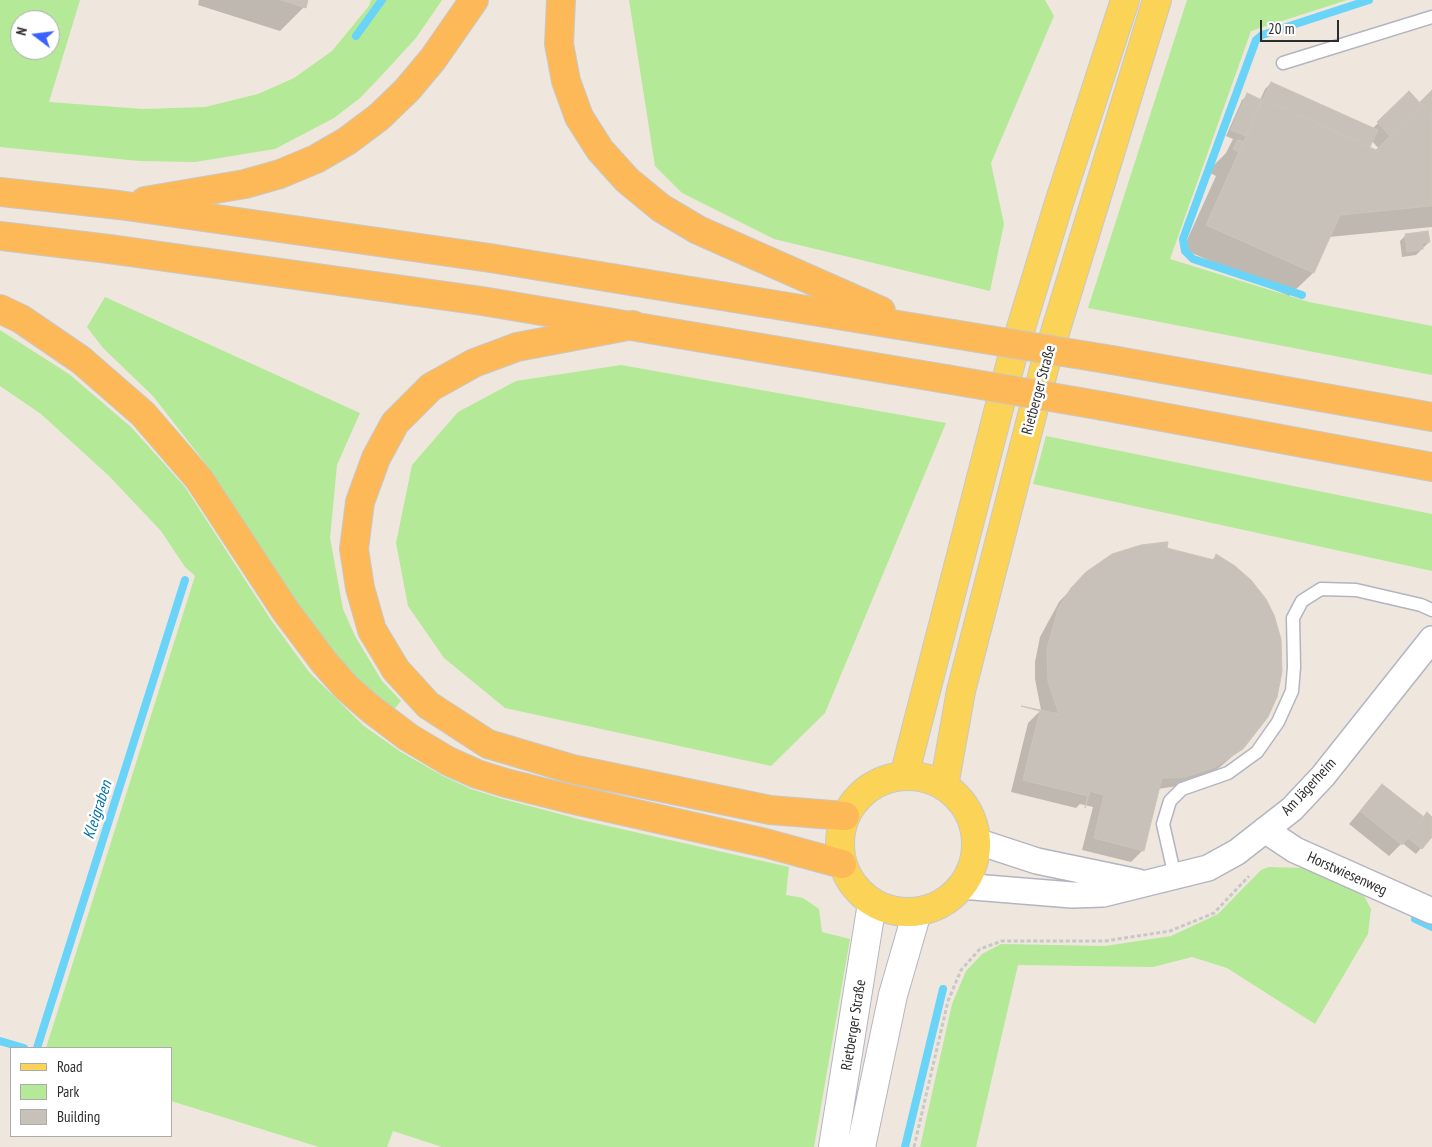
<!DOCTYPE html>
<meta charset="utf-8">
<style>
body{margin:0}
#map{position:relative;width:1432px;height:1147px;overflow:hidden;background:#efe7de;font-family:"PT Sans Narrow",sans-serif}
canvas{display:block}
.legend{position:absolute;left:10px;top:1047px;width:162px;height:90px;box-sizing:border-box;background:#fff;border:1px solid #ababab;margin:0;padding:6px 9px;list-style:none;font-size:15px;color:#2c2c2c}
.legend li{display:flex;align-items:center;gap:10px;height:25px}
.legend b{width:25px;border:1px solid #ababab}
.north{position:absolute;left:10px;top:10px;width:50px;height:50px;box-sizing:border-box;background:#fff;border:1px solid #ababab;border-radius:50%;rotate:285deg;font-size:14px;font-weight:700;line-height:20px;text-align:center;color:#2c2c2c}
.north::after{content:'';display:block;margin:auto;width:18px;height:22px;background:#3b62ff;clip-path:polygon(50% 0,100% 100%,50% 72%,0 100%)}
.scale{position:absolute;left:1260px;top:20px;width:79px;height:22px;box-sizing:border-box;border:2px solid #2c2c2c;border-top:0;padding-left:6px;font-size:15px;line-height:18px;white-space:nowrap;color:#2c2c2c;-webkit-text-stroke:4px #fff;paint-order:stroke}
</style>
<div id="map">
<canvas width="1432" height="1147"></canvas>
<ul class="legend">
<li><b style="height:6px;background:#fbd357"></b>Road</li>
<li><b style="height:14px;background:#b4e997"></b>Park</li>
<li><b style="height:14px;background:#c7c1b9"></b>Building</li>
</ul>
<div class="north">N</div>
<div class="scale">20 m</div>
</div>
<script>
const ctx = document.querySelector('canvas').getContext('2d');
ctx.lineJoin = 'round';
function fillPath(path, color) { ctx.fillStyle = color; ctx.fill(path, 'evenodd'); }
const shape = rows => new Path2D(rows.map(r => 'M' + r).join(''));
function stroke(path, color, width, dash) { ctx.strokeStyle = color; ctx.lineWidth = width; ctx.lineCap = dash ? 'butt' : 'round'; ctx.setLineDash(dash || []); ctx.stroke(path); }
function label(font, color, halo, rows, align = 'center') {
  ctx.font = font + ' "PT Sans Narrow",sans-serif'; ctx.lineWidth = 5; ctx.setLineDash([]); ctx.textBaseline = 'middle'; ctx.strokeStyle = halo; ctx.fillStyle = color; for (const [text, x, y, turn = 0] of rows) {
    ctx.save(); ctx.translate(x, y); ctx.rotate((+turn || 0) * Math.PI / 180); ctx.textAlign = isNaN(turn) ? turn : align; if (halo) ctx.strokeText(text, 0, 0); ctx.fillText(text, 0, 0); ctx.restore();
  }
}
const green = shape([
 [0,0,80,0,49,102,143,109,205,107,258,94,294,78,332,51,369,6,371,0,442,0,416,38,383,74,360,98,334,118,275,149,195,162,139,161,0,147],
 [20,20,50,20,50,50,20,50],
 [629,0,1045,0,1054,16,991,163,1004,224,990,291,774,239,682,193,655,166],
 [1187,0,1347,0,1251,31,1170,259,1309,302,1432,326,1432,375,1088,308],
 [105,297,360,413,337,465,330,538,343,609,355,636,382,681,401,701,392,712,336,659,297,605,212,472,153,396,103,348,87,327],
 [0,330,69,374,131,427,185,487,271,620,309,672,364,726,401,752,443,776,471,789,503,799,586,821,789,867,786,895,803,898,819,909,822,932,850,939,814,1147,442,1147,393,1131,387,1147,319,1147,171,1101,171,1048,46,1048,195,576,185,567,161,531,109,476,41,414,0,386],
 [621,365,946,423,825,713,771,766,505,708,444,658,408,606,396,543,412,465,458,412,516,381],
 [1046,436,1432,514,1432,571,1033,484],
 [1269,867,1303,868,1363,894,1371,909,1368,934,1315,1024,1227,968,1192,957,1153,967,1018,965,976,1147,920,1147,952,1004,966,971,982,954,1001,944,1105,946,1171,936,1218,914,1261,870]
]);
const shadow = shape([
 [199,0,307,0,304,7,280,31,198,5],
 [1271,83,1372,129,1409,93,1419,104,1432,92,1432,227,1329,237,1313,273,1289,296,1183,249,1216,176,1210,173,1214,165,1226,153,1233,139,1226,136,1242,100,1248,95,1260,100,1265,89],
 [1372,141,1379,149,1376,152,1368,148],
 [1406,235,1429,242,1416,255,1402,257,1400,241],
 [1166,549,1211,561,1216,556,1271,708,1260,727,1242,748,1213,773,1184,785,1158,789,1143,850,1131,862,1082,850,1093,807,1080,804,1076,808,1011,792,1028,723,1041,710,1035,679,1035,662,1040,637,1059,602,1074,586],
 [1382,785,1423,818,1432,818,1432,835,1416,854,1402,843,1389,856,1349,824]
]);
const stream = shape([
 [356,36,382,0],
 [1302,295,1193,259,1185,251,1183,239,1256,40,1262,35,1369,0],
 [1415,919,1432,927],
 [0,1041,24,1048],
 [37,1048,185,580],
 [905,1147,943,989]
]);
const building = shape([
 [281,0,308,0,306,8,281,0],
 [1271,82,1378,130,1370,147,1263,99,1271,82],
 [1432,90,1432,116,1419,103,1432,90],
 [1409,91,1422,105,1390,136,1377,122,1409,91],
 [1247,93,1262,100,1246,136,1231,130,1247,93],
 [1263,99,1376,150,1430,206,1340,215,1314,273,1206,225,1263,99],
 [1422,105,1432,116,1432,206,1430,206,1376,150,1422,105],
 [1238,140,1243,142,1239,152,1233,149,1238,140],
 [1428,231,1430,242,1422,243,1423,249,1407,252,1405,234,1428,231],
 [1166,542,1168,542,1167,548,1214,560,1216,554,1235,566,1251,580,1266,599,1274,615,1281,639,1282,672,1277,697,1268,717,1243,749,1213,768,1185,777,1162,778,1144,851,1094,838,1104,795,1090,791,1085,808,1088,796,1023,780,1040,711,1021,706,1059,714,1048,681,1047,649,1058,609,1071,588,1086,572,1112,554,1141,545,1166,542],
 [1382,784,1424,817,1402,845,1360,811,1382,784],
 [1427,812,1432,817,1432,837,1422,849,1408,838,1427,812]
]);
const path = shape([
 [914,1147,948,1001,961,970,980,949,1002,941,1105,941,1170,931,1214,913,1249,876]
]);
const service = shape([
 [1283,63,1432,17],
 [1175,877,1163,824,1170,801,1182,789,1228,773,1257,752,1278,722,1292,691,1294,667,1293,618,1302,601,1321,589,1356,590,1421,605,1432,610]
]);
const minor = shape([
 [1265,830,1295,850,1432,911],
 [976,841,1037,861,1138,882],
 [961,886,1072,895,1103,894,1208,868,1237,852,1292,809,1323,776,1432,639]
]);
const tertiary = shape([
 [833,1147,872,903],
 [861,1147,893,995,917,912]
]);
const primary = shape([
 [904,776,1013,354,1058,206,1125,0],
 '840 844a68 68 0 1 1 136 0a68 68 0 1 1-136 0Z',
 [944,786,961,691,1045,365,1157,0]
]);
const trunk = shape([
 [561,0,559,44,566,81,579,117,600,150,627,180,661,208,698,230,881,311],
 [0,192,119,205,490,258,953,334],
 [145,201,245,184,280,174,316,159,347,141,379,117,407,90,433,59,474,0],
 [0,236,109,249,482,301,946,379],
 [0,309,21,319,81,360,143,414,199,479,285,610,324,662,346,687,371,709,408,737,448,761,477,774,506,783,566,798,765,843,842,864],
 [633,325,517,347,474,363,431,387,395,423,376,458,360,502,354,549,360,588,372,630,396,670,428,705,488,744,572,769,770,810,845,816],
 [1112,360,1432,417],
 [1103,406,1432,467]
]);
const trunkBridge = shape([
 [953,334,1112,360],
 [946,379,1103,406]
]);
const streetNames = [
 ["Rietberger Straße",1039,390,-75],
 ["Am Jägerheim",1309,787,-47],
 ["Horstwiesenweg",1347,874,24],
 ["Rietberger Straße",854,1025,-81]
];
const waterNames = [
 ["Kleigraben",98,810,-72]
];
fillPath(green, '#b4e997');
fillPath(shadow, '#0003');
stroke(stream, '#6ad4f8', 8);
fillPath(building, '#c7c1b9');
stroke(building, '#cbc4b7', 1);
stroke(service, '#b2b5c1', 15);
stroke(minor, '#b2b5c1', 28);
stroke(tertiary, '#b2b5c1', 30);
stroke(primary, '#c8c8c8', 30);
stroke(trunk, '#c8c8c8', 30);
stroke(path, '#c8c8c8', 3, [4, 2.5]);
stroke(service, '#fff', 12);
stroke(minor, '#fff', 25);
stroke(tertiary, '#fff', 28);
stroke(primary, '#fbd357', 28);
stroke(trunk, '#fdb958', 28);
stroke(trunkBridge, '#c8c8c8', 30, []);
stroke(trunkBridge, '#fdb958', 28);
label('15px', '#2c2c2c', '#fff', streetNames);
label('italic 16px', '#0372aa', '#fff', waterNames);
</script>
